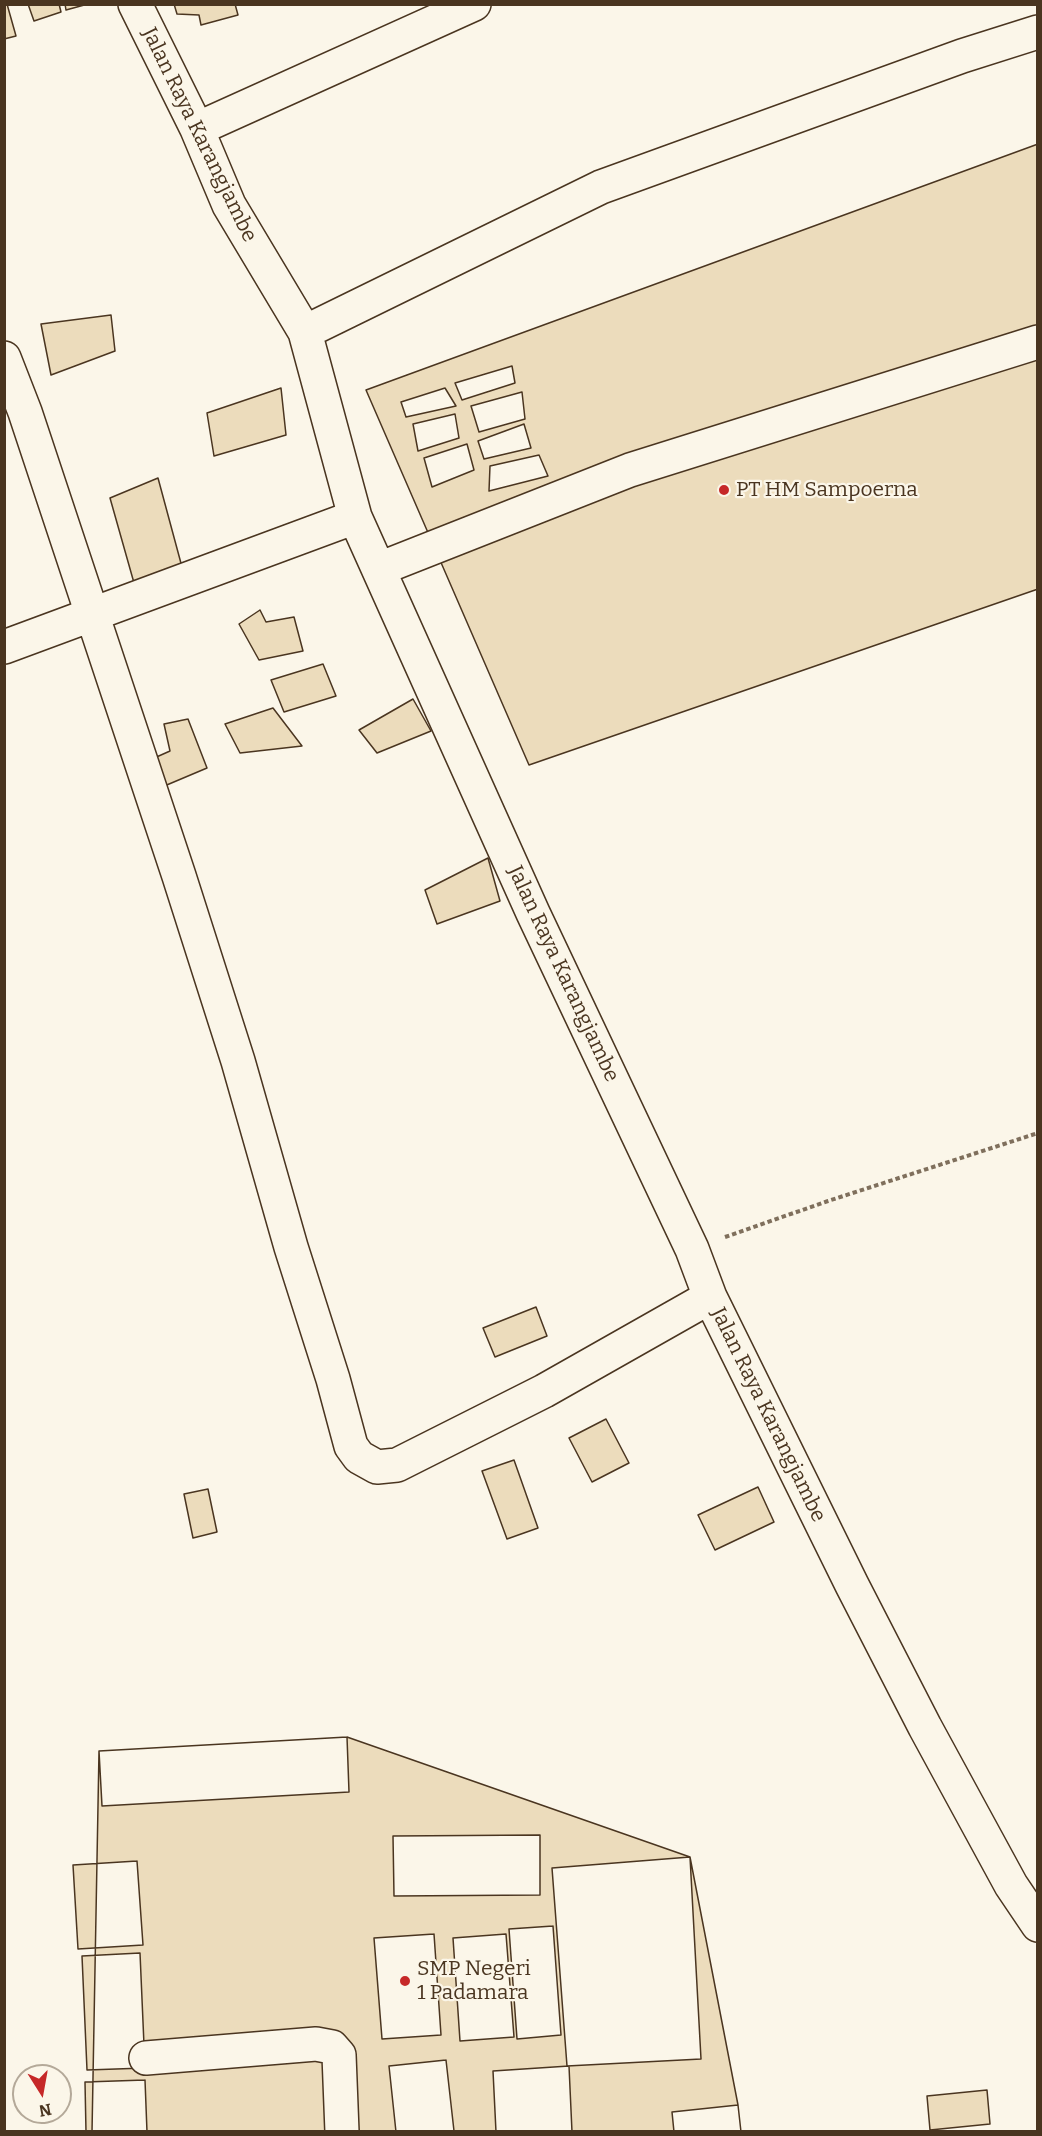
<!DOCTYPE html>
<style>
body{margin:0}
#map{position:relative;width:1042px;height:2136px;overflow:hidden;background:#fbf6e9;font-family:Bitter,serif}
canvas{display:block}
.frame{position:absolute;inset:0;border:6px solid #4a3520;pointer-events:none}
.north{position:absolute;left:12px;top:2064px;width:60px;height:60px;box-sizing:border-box;background:#fbf6e9;border:2px solid #b4a999;border-radius:50%;rotate:169deg;font-size:16px;font-weight:700;line-height:24px;text-align:center;color:#4a3520}
.north::after{content:'';display:block;margin:auto;width:21px;height:27px;background:#c62828;clip-path:polygon(50% 0,100% 100%,50% 72%,0 100%)}
</style>
<div id="map">
<canvas width="1042" height="2136"></canvas>
<div class="frame"></div>
<div class="north">N</div>
</div>
<script>
const ctx = document.querySelector('canvas').getContext('2d');
ctx.lineJoin = 'round';
function fillPath(path, color) { ctx.fillStyle = color; ctx.fill(path, 'evenodd'); }
const shape = rows => new Path2D(rows.map(r => 'M' + r).join(''));
function stroke(path, color, width, dash) { ctx.strokeStyle = color; ctx.lineWidth = width; ctx.lineCap = dash ? 'butt' : 'round'; ctx.setLineDash(dash || []); ctx.stroke(path); }
function label(font, color, halo, rows, align = 'center') {
  ctx.font = font + ' Bitter,serif'; ctx.lineWidth = 4.5; ctx.setLineDash([]); ctx.textBaseline = 'middle'; ctx.strokeStyle = halo; ctx.fillStyle = color; for (const [text, x, y, turn = 0] of rows) {
    ctx.save(); ctx.translate(x, y); ctx.rotate((+turn || 0) * Math.PI / 180); ctx.textAlign = isNaN(turn) ? turn : align; if (halo) ctx.strokeText(text, 0, 0); ctx.fillText(text, 0, 0); ctx.restore();
  }
}
const building = shape([
 [4,4,7,4,16,36,4,39,4,4],
 [28,4,59,4,61,12,34,21,28,4],
 [65,4,88,4,66,10,65,4],
 [174,4,235,4,238,15,201,25,199,15,177,14,174,4],
 [1038,144,1038,589,529,765,366,390,1038,144],
 [111,315,115,351,51,375,41,324,111,315],
 [512,366,515,383,462,400,455,383,512,366],
 [281,388,286,435,214,456,207,413,281,388],
 [445,388,456,406,406,417,401,402,445,388],
 [522,392,525,419,479,432,471,406,522,392],
 [455,414,459,438,418,451,413,424,455,414],
 [524,424,531,448,484,459,478,441,524,424],
 [467,444,474,470,432,487,424,458,467,444],
 [539,455,548,476,489,491,490,466,539,455],
 [158,478,182,567,136,590,110,498,158,478],
 [260,610,266,622,294,617,303,651,259,660,239,624,260,610],
 [323,664,336,696,284,712,271,680,323,664],
 [413,699,431,731,377,753,359,730,413,699],
 [273,708,302,746,240,753,225,724,273,708],
 [188,719,207,768,162,787,152,759,170,751,164,724,188,719],
 [488,858,500,901,437,924,425,890,488,858],
 [536,1307,547,1336,495,1357,483,1328,536,1307],
 [606,1419,629,1463,592,1482,569,1438,606,1419],
 [514,1460,538,1528,507,1539,482,1471,514,1460],
 [758,1487,774,1522,715,1550,698,1515,758,1487],
 [208,1489,217,1532,193,1538,184,1494,208,1489],
 [347,1737,349,1792,102,1806,99,1751,347,1737],
 [347,1737,690,1857,738,2105,741,2132,92,2132,99,1751,347,1737],
 [540,1835,540,1895,394,1896,393,1836,540,1835],
 [690,1857,701,2059,567,2066,552,1868,690,1857],
 [137,1861,143,1945,78,1949,73,1865,137,1861],
 [553,1926,561,2035,517,2039,509,1929,553,1926],
 [434,1934,441,2035,382,2039,374,1938,434,1934],
 [506,1934,514,2037,460,2041,453,1938,506,1934],
 [140,1953,145,2068,87,2070,82,1956,140,1953],
 [446,2060,454,2131,396,2132,389,2066,446,2060],
 [569,2066,572,2132,496,2132,493,2071,569,2066],
 [145,2080,147,2132,86,2132,85,2082,145,2080],
 [987,2090,990,2124,930,2130,927,2096,987,2090],
 [738,2105,741,2132,674,2132,672,2112,738,2105]
]);
const path = shape([
 [725,1237,828,1201,1038,1133]
]);
const minor = shape([
 [135,4,197,129,229,205,305,332,355,517,533,913,692,1249,710,1297,852,1585,925,1727,1011,1885,1038,1925],
 [197,129,474,4],
 [305,332,601,187,962,56,1038,32],
 [4,358,25,412,179,876,238,1061,291,1247,333,1379,351,1446,359,1457,377,1467,397,1465,544,1391,710,1297],
 [379,569,630,470,1038,342],
 [4,647,355,517],
 [146,2058,316,2044,332,2047,339,2055,342,2132]
]);
const markers = [
 [724,490,6,"#c62828"],
 [405,1981,6,"#c62828"]
];
const streetNames = [
 ["Jalan Raya Karangjambe",199,135,64],
 ["Jalan Raya Karangjambe",563,974,65],
 ["Jalan Raya Karangjambe",768,1415,64]
];
const poiNames = [
 ["PT HM Sampoerna",736,490],
 ["SMP Negeri",417,1969],
 ["1 Padamara",417,1993]
];
fillPath(building, '#ecdcbc');
stroke(building, '#4a3520', 1.5);
stroke(minor, '#4a3520', 36);
stroke(path, '#7f6f5c', 4, [4.5, 3]);
stroke(minor, '#fbf6e9', 33);
for (const [x, y, r, color] of markers) { const dot = new Path2D(); dot.arc(x, y, r, 0, 2 * Math.PI); ctx.fillStyle = color; ctx.fill(dot); stroke(dot, '#fbf6e9', 2); }
label('21px', '#4a3520', '#fbf6e9', streetNames);
label('21px', '#4a3520', '#fbf6e9', poiNames, 'left');
</script>
